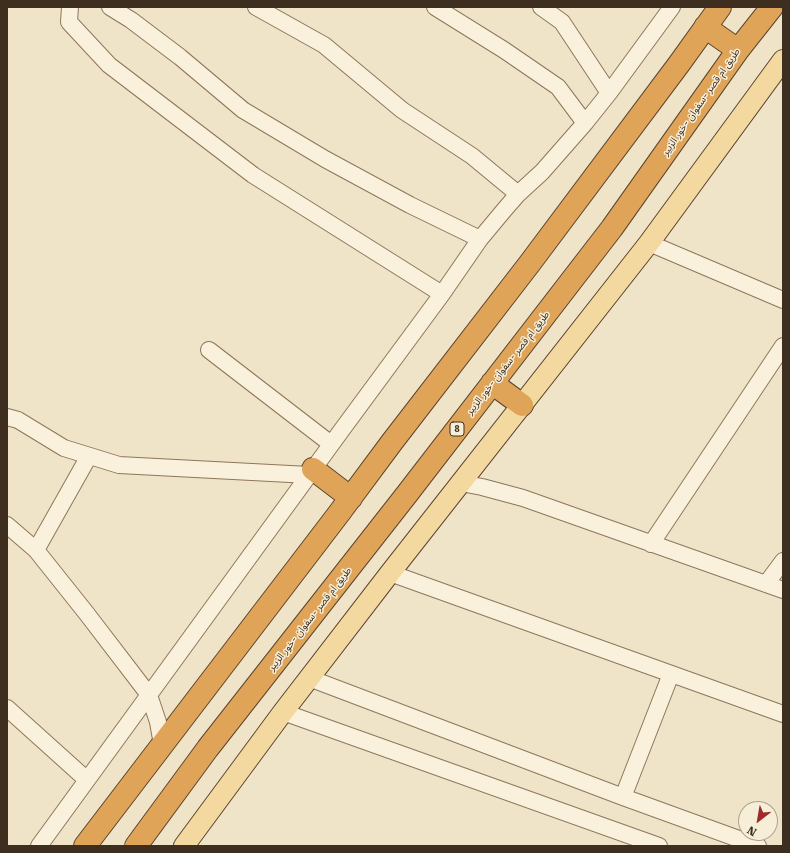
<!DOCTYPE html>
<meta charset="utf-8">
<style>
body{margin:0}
#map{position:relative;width:790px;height:853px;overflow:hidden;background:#f0e4c8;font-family:"Roboto Serif",serif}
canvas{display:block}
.frame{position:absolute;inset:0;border:8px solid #3d2e20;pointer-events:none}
.north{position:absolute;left:738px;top:801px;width:40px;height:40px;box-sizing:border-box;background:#f7eed8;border:1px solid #ada18e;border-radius:50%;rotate:211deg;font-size:11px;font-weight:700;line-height:16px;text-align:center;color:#3d2e20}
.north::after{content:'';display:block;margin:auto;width:14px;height:18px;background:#9e2a2b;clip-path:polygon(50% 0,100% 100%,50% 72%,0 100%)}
</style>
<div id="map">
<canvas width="790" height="853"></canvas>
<div class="frame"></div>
<div class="north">N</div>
</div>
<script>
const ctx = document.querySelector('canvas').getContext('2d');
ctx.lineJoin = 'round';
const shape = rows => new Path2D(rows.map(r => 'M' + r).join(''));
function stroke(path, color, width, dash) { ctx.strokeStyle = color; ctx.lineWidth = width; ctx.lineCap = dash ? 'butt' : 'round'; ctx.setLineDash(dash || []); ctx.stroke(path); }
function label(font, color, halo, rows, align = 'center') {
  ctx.font = font + ' "Roboto Serif","Noto Sans Arabic",serif'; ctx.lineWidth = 3; ctx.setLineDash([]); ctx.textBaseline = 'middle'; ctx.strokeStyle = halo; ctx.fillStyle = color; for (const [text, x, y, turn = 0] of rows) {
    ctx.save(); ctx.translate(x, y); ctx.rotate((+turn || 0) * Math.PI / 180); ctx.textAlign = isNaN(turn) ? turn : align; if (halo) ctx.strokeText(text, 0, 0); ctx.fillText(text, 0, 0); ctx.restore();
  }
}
const minor = shape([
 [70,7,69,22,109,65,253,175,442,294],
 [110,7,131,20,180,57,243,110,325,159,410,205,480,239],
 [256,7,324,45,402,110,472,156,518,194],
 [435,7,504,50,558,87,585,123],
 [541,7,562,22,609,93],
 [649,243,783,300],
 [209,350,331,444],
 [7,417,18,420,64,448,119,465,309,475],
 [461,483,482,487,523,498,783,590],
 [7,525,36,550,87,614,149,695,158,722,162,745],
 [651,544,783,346],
 [36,550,89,456],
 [390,573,783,714],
 [766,584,783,561],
 [309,678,623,797,758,846],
 [7,708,87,780],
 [283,712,659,846],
 [623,797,671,674],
 [39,846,341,431,442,294,480,239,505,209,518,194,542,172,585,123,609,93,672,7]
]);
const major = shape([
 [184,846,283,712,390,573,649,243,783,60]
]);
const highway = shape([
 [705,27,738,50],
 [492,383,522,405],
 [313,469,351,498],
 [85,846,340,512,392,442,530,263,679,64,720,7],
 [136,846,208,748,407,494,612,228,738,50,772,7]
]);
const shields = [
 [457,429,14]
];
const shieldNames = [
 ["8",457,429]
];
const streetNames = [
 ["طريق ام قصر -سفوان -خور الزبير",701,102,-55],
 ["طريق ام قصر -سفوان -خور الزبير",508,363,-52],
 ["طريق ام قصر -سفوان -خور الزبير",310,619,-52]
];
stroke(minor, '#8d765c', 18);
stroke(major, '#5b4430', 22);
stroke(highway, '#5b4430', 24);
stroke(minor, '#faf1dc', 16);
stroke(major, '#f3d9a0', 20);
stroke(highway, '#e0a458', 22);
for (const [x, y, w] of shields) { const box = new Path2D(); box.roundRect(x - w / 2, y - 7, w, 14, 3); ctx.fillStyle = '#f7eed8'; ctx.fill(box); stroke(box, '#3d2e20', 1); }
label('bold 9px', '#3d2e20', null, shieldNames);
label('10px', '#3d2e20', '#f7eed8', streetNames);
</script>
